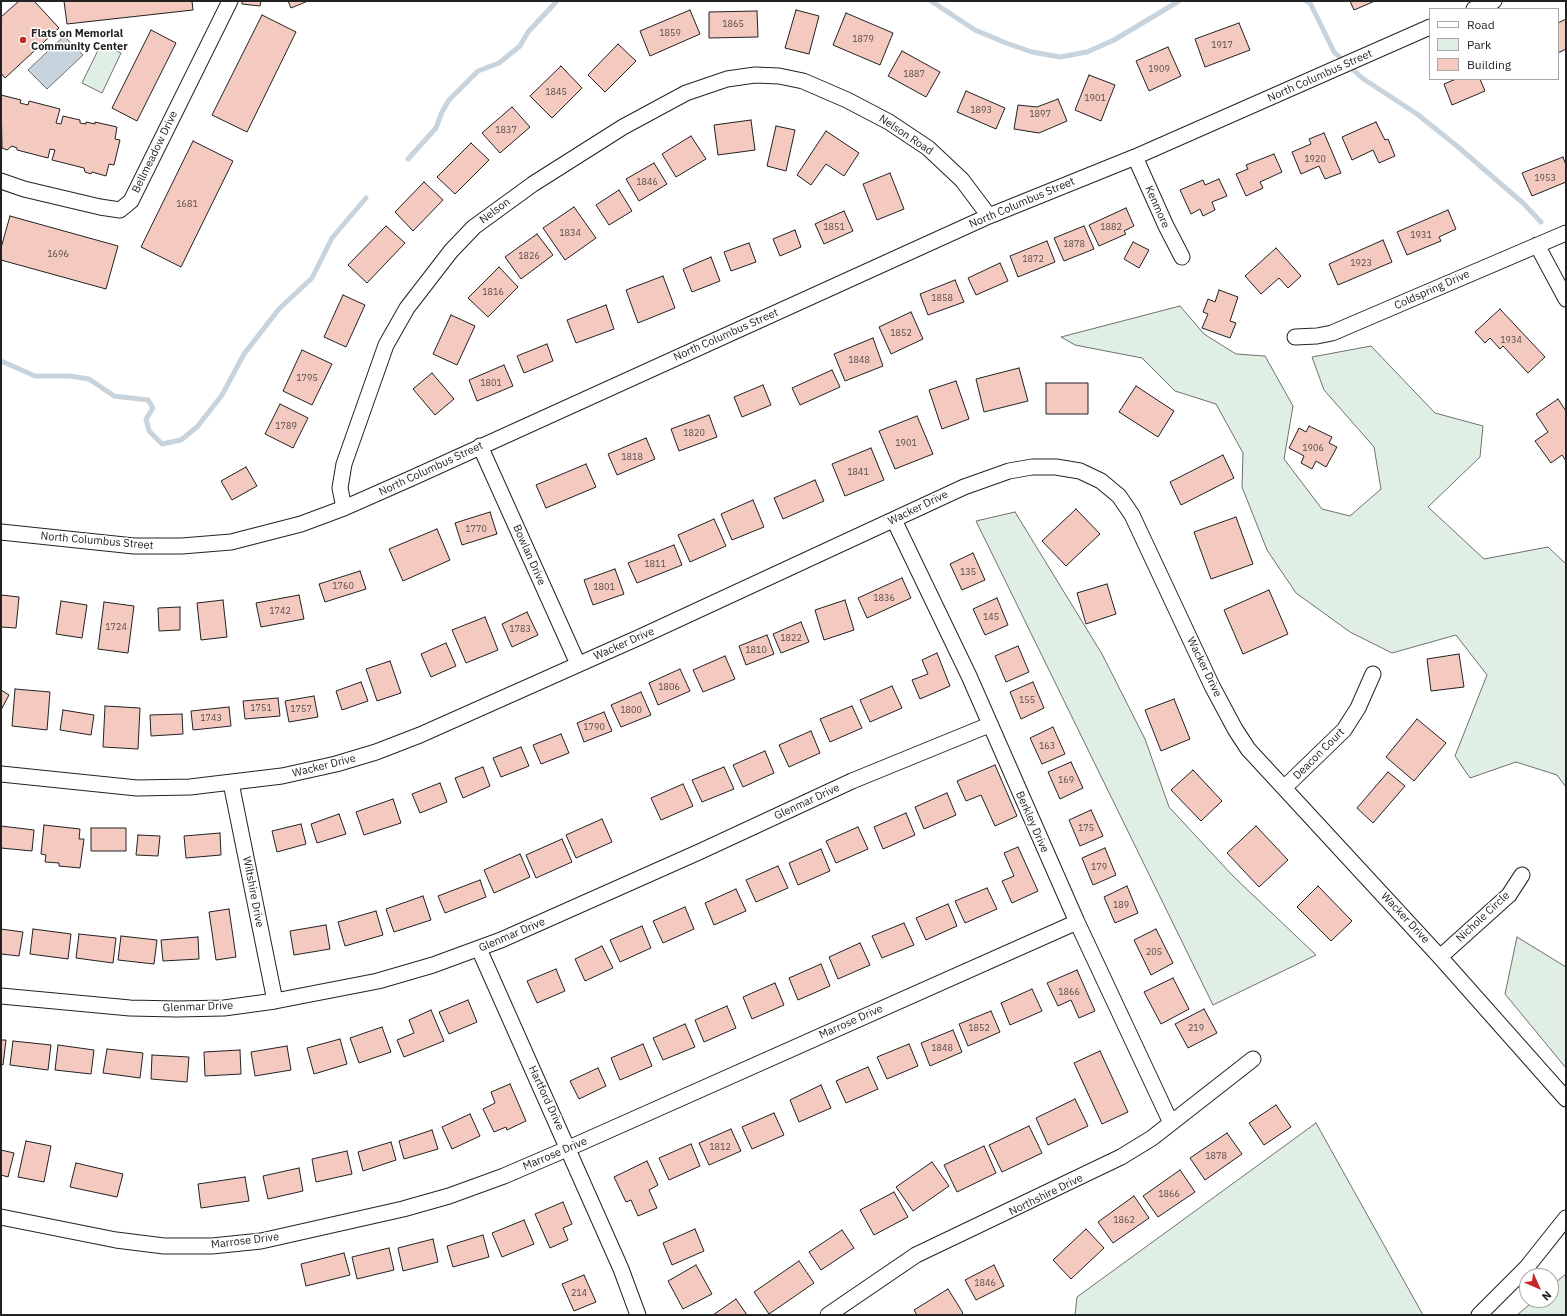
<!DOCTYPE html>
<style>
body{margin:0}
#map{position:relative;width:1567px;height:1316px;overflow:hidden;background:#fff;font-family:"IBM Plex Sans",sans-serif}
canvas{display:block}
.frame{position:absolute;inset:0;border:2px solid #222;pointer-events:none}
.legend{position:absolute;left:1429px;top:8px;width:130px;height:72px;box-sizing:border-box;background:#fff;border:1px solid #a7a7a7;margin:0;padding:5px 7px;list-style:none;font-size:12px;color:#222}
.legend li{display:flex;align-items:center;gap:8px;height:20px}
.legend b{width:20px;border:1px solid #a7a7a7}
.north{position:absolute;left:1519px;top:1268px;width:40px;height:40px;box-sizing:border-box;background:#fff;border:1px solid #a7a7a7;border-radius:50%;rotate:135deg;font-size:11px;font-weight:700;line-height:16px;text-align:center;color:#222}
.north::after{content:'';display:block;margin:auto;width:14px;height:18px;background:#c62828;clip-path:polygon(50% 0,100% 100%,50% 72%,0 100%)}
</style>
<div id="map">
<canvas width="1567" height="1316"></canvas>
<div class="frame"></div>
<ul class="legend">
<li><b style="height:5px;background:#fff"></b>Road</li>
<li><b style="height:11px;background:#e0efe3"></b>Park</li>
<li><b style="height:11px;background:#f3c9c0"></b>Building</li>
</ul>
<div class="north">N</div>
</div>
<script>
const ctx = document.querySelector('canvas').getContext('2d');
ctx.lineJoin = 'round';
function fillPath(path, color) { ctx.fillStyle = color; ctx.fill(path, 'evenodd'); }
const shape = rows => new Path2D(rows.map(r => 'M' + r).join(''));
function stroke(path, color, width, dash) { ctx.strokeStyle = color; ctx.lineWidth = width; ctx.lineCap = dash ? 'butt' : 'round'; ctx.setLineDash(dash || []); ctx.stroke(path); }
function label(font, color, halo, rows, align = 'center') {
  ctx.font = font + ' "IBM Plex Sans",sans-serif'; ctx.lineWidth = 3; ctx.setLineDash([]); ctx.textBaseline = 'middle'; ctx.strokeStyle = halo; ctx.fillStyle = color; for (const [text, x, y, turn = 0] of rows) {
    ctx.save(); ctx.translate(x, y); ctx.rotate((+turn || 0) * Math.PI / 180); ctx.textAlign = isNaN(turn) ? turn : align; if (halo) ctx.strokeText(text, 0, 0); ctx.fillText(text, 0, 0); ctx.restore();
  }
}
const green = shape([
 [101,44,121,53,102,93,82,83,101,44],
 [1180,306,1204,334,1236,354,1265,356,1293,406,1284,459,1322,509,1350,516,1381,489,1374,447,1324,390,1312,357,1371,346,1435,413,1483,426,1480,457,1428,507,1484,559,1548,547,1566,564,1566,787,1557,775,1516,762,1470,778,1455,756,1487,675,1456,635,1392,653,1350,632,1296,593,1267,550,1242,487,1243,453,1216,404,1175,391,1142,358,1075,345,1061,337,1180,306],
 [1015,512,1102,654,1145,739,1169,807,1233,876,1316,955,1213,1005,976,521,1015,512],
 [1517,937,1566,967,1566,1068,1505,994,1517,937],
 [1316,1123,1423,1315,1075,1315,1077,1297,1316,1123],
 [1566,1274,1566,1315,1517,1315,1535,1300,1551,1300,1551,1286,1566,1274]
]);
const water = shape([
 [64,36,83,55,47,89,28,70,64,36]
]);
const stream = shape([
 [931,1,975,30,1006,43,1032,52,1060,57,1087,52,1114,40,1179,1],
 [1306,1,1310,3,1317,17,1334,52,1362,78,1417,114,1457,146,1523,203,1541,222],
 [408,159,436,128,442,112,449,100,478,71,499,63,520,46,528,32,557,1],
 [1,361,35,376,70,376,89,379,114,396,148,400,153,408,146,419,149,431,162,444,181,440,197,427,222,395,244,354,279,309,312,278,332,238,366,198]
]);
const building = shape([
 [19,1,34,1,59,28,5,78,1,73,1,17,19,1],
 [64,1,192,1,193,10,67,24,64,1],
 [242,1,261,1,260,6,242,4,242,1],
 [288,1,308,1,291,8,288,1],
 [1350,1,1375,1,1354,10,1350,1],
 [690,10,700,34,650,56,640,31,690,10],
 [796,10,819,16,809,54,785,48,796,10],
 [757,11,758,37,709,38,709,12,757,11],
 [846,13,893,33,880,65,833,45,846,13],
 [262,15,296,32,247,132,212,115,262,15],
 [1566,19,1566,49,1558,53,1558,23,1566,19],
 [1239,23,1250,50,1205,67,1195,39,1239,23],
 [151,30,176,43,137,121,112,108,151,30],
 [618,44,636,61,605,92,588,75,618,44],
 [1168,47,1181,76,1149,91,1136,61,1168,47],
 [902,51,940,72,926,97,888,76,902,51],
 [561,66,582,88,552,118,530,96,561,66],
 [1089,75,1115,85,1101,121,1075,110,1089,75],
 [1456,79,1480,79,1485,91,1452,105,1444,84,1456,79],
 [966,91,1005,108,996,129,957,112,966,91],
 [1,95,21,100,20,103,28,105,29,101,60,109,56,123,61,124,63,116,80,120,80,123,86,124,86,122,95,124,95,122,117,127,115,139,120,140,114,165,109,164,106,176,92,172,91,174,85,172,84,168,52,160,55,150,50,149,48,158,17,150,17,148,12,146,7,150,2,148,1,95],
 [1058,99,1067,121,1039,133,1014,129,1018,105,1037,107,1058,99],
 [512,107,530,127,500,153,482,133,512,107],
 [751,120,755,150,718,155,714,125,751,120],
 [1376,122,1385,140,1388,139,1395,156,1379,163,1373,150,1352,160,1342,137,1376,122],
 [776,126,795,130,786,171,767,166,776,126],
 [826,131,859,153,844,176,826,164,811,185,797,175,826,131],
 [1324,133,1341,173,1325,179,1319,166,1301,174,1292,152,1311,144,1309,139,1324,133],
 [691,136,706,159,676,177,662,154,691,136],
 [193,141,233,161,181,267,141,247,193,141],
 [471,143,489,160,455,194,437,177,471,143],
 [1274,154,1282,172,1260,182,1263,188,1246,196,1236,174,1248,169,1246,165,1274,154],
 [1563,157,1566,165,1566,182,1532,196,1522,173,1563,157],
 [654,163,667,184,639,201,626,179,654,163],
 [890,173,904,209,877,220,863,184,890,173],
 [1219,179,1227,196,1212,202,1215,210,1203,216,1200,209,1191,214,1180,190,1203,180,1205,185,1219,179],
 [424,182,443,200,413,231,395,212,424,182],
 [619,190,632,211,609,225,596,205,619,190],
 [574,207,596,238,565,260,543,228,574,207],
 [1126,208,1134,226,1124,231,1126,234,1099,246,1089,225,1126,208],
 [1448,210,1456,229,1439,237,1441,241,1407,255,1397,232,1448,210],
 [844,211,853,231,824,244,815,224,844,211],
 [10,216,118,246,106,289,1,260,1,248,10,216],
 [386,226,405,243,367,283,348,265,386,226],
 [1084,226,1094,249,1064,261,1054,238,1084,226],
 [795,230,801,247,780,256,773,239,795,230],
 [537,234,553,255,521,279,505,257,537,234],
 [1383,240,1392,262,1338,285,1329,264,1383,240],
 [1047,241,1055,262,1018,277,1010,256,1047,241],
 [1133,242,1149,250,1139,268,1124,259,1133,242],
 [749,243,756,262,731,271,724,252,749,243],
 [1276,248,1301,276,1288,288,1279,278,1261,294,1245,276,1276,248],
 [711,257,720,281,692,292,683,269,711,257],
 [1000,263,1008,281,976,295,968,278,1000,263],
 [499,267,518,287,488,317,468,298,499,267],
 [663,276,675,308,638,323,626,290,663,276],
 [955,280,964,302,928,315,920,294,955,280],
 [1219,290,1238,297,1230,321,1236,323,1230,338,1202,328,1208,314,1203,312,1208,299,1215,302,1219,290],
 [343,295,365,305,346,347,324,337,343,295],
 [606,305,614,329,576,343,567,320,606,305],
 [1500,309,1545,357,1528,373,1503,346,1500,349,1490,338,1485,343,1475,332,1500,309],
 [911,312,923,339,891,354,879,327,911,312],
 [451,315,475,326,457,365,433,354,451,315],
 [873,338,883,366,845,381,834,354,873,338],
 [547,344,553,361,524,373,517,356,547,344],
 [302,350,332,364,312,405,283,391,302,350],
 [504,365,513,386,477,401,469,380,504,365],
 [1019,368,1028,401,984,412,976,379,1019,368],
 [832,370,840,387,800,405,792,388,832,370],
 [432,373,454,399,435,415,413,389,432,373],
 [956,381,969,419,942,429,929,390,956,381],
 [1046,383,1088,383,1088,414,1046,414,1046,383],
 [763,385,771,405,742,417,734,397,763,385],
 [1136,386,1174,411,1158,437,1119,412,1136,386],
 [1558,399,1566,411,1566,461,1562,455,1551,463,1535,441,1548,432,1536,414,1558,399],
 [280,404,308,418,293,448,265,434,280,404],
 [709,415,717,437,679,451,671,429,709,415],
 [917,416,933,454,895,469,879,431,917,416],
 [1309,426,1332,437,1329,443,1337,447,1326,467,1316,461,1312,469,1301,463,1304,456,1289,448,1299,428,1306,432,1309,426],
 [646,438,655,459,617,475,608,454,646,438],
 [871,448,884,480,845,496,832,464,871,448],
 [1223,455,1234,478,1181,505,1170,482,1223,455],
 [586,464,596,487,546,508,536,485,586,464],
 [246,467,257,486,232,500,221,481,246,467],
 [815,480,824,501,783,519,774,498,815,480],
 [753,500,764,527,732,540,721,514,753,500],
 [1076,509,1100,534,1066,566,1042,541,1076,509],
 [490,512,497,534,462,545,455,523,490,512],
 [1236,517,1253,564,1211,579,1194,532,1236,517],
 [714,519,726,546,690,562,678,535,714,519],
 [437,529,450,560,403,581,389,549,437,529],
 [674,545,682,565,637,583,628,563,674,545],
 [973,553,985,580,962,590,950,564,973,553],
 [615,569,624,594,593,605,584,580,615,569],
 [360,571,366,589,325,602,319,584,360,571],
 [902,578,911,598,867,618,858,598,902,578],
 [1107,584,1116,614,1086,624,1077,593,1107,584],
 [1269,590,1288,634,1243,654,1224,610,1269,590],
 [1,595,19,597,16,628,1,627,1,595],
 [299,595,304,619,261,627,256,603,299,595],
 [997,598,1008,625,985,635,973,609,997,598],
 [223,600,227,637,201,640,197,603,223,600],
 [845,600,854,630,824,640,815,610,845,600],
 [61,601,87,605,82,638,56,634,61,601],
 [104,602,134,606,128,653,98,649,104,602],
 [180,607,180,630,159,631,158,608,180,607],
 [527,612,538,635,512,647,502,624,527,612],
 [485,617,498,650,466,663,452,630,485,617],
 [801,622,809,642,781,653,773,634,801,622],
 [767,635,774,654,746,665,739,646,767,635],
 [446,643,456,666,431,677,421,654,446,643],
 [1018,646,1029,672,1006,682,995,656,1018,646],
 [937,653,950,686,920,699,912,680,928,674,922,660,937,653],
 [1459,654,1464,687,1431,691,1427,659,1459,654],
 [725,656,735,679,703,692,693,670,725,656],
 [390,661,401,693,377,701,366,669,390,661],
 [680,669,690,691,658,705,649,683,680,669],
 [361,682,368,701,342,710,336,691,361,682],
 [1033,682,1044,708,1021,719,1010,692,1033,682],
 [892,686,902,708,870,722,860,700,892,686],
 [15,689,50,692,47,730,12,726,15,689],
 [1,690,9,695,1,710,1,690],
 [641,692,651,715,621,727,611,705,641,692],
 [314,696,318,717,289,722,285,701,314,696],
 [278,698,280,716,245,719,243,701,278,698],
 [1174,699,1190,739,1161,751,1145,710,1174,699],
 [105,706,140,708,138,749,103,747,105,706],
 [852,706,862,728,830,742,820,719,852,706],
 [229,707,231,726,193,730,191,711,229,707],
 [63,710,94,715,91,735,60,730,63,710],
 [604,712,612,731,584,742,577,723,604,712],
 [182,714,183,734,151,736,150,715,182,714],
 [1417,719,1446,743,1414,781,1386,757,1417,719],
 [1053,727,1065,754,1042,764,1030,738,1053,727],
 [811,731,820,753,789,767,779,745,811,731],
 [561,734,569,753,541,764,533,745,561,734],
 [521,747,529,766,501,777,493,758,521,747],
 [765,751,774,773,743,787,733,765,765,751],
 [1071,762,1083,788,1060,799,1048,772,1071,762],
 [995,765,1017,816,995,826,981,795,966,801,957,781,995,765],
 [483,767,490,786,463,798,455,778,483,767],
 [724,767,734,789,702,802,692,780,724,767],
 [1193,770,1222,801,1201,821,1171,790,1193,770],
 [1388,772,1405,786,1373,823,1357,808,1388,772],
 [440,783,447,802,420,813,412,794,440,783],
 [683,784,693,806,661,820,651,798,683,784],
 [947,793,956,815,924,829,915,807,947,793],
 [393,799,401,823,364,835,356,812,393,799],
 [1091,810,1103,836,1080,846,1069,820,1091,810],
 [906,813,915,835,883,849,874,827,906,813],
 [339,814,346,834,317,843,311,824,339,814],
 [602,819,612,842,576,858,566,835,602,819],
 [301,824,306,844,277,852,272,831,301,824],
 [44,825,80,829,79,839,84,839,80,868,59,866,59,863,45,862,46,855,41,854,44,825],
 [1,826,34,830,32,851,1,848,1,826],
 [1256,826,1288,860,1259,887,1227,853,1256,826],
 [858,827,868,849,836,863,826,841,858,827],
 [91,828,126,828,126,851,91,851,91,828],
 [220,833,221,855,186,858,184,836,220,833],
 [138,835,160,836,158,856,136,855,138,835],
 [562,839,572,862,536,878,526,855,562,839],
 [1018,847,1038,891,1012,903,1002,881,1014,876,1004,853,1018,847],
 [1105,848,1116,875,1093,885,1082,858,1105,848],
 [821,849,830,871,798,885,789,863,821,849],
 [520,854,530,877,494,893,484,870,520,854],
 [778,866,788,888,756,902,746,880,778,866],
 [480,880,486,897,445,913,438,896,480,880],
 [1127,886,1138,913,1115,923,1104,897,1127,886],
 [1318,886,1352,921,1331,941,1297,907,1318,886],
 [987,888,997,909,965,923,955,901,987,888],
 [736,889,746,911,714,925,705,903,736,889],
 [423,896,431,920,394,932,386,909,423,896],
 [948,904,957,926,926,940,916,918,948,904],
 [685,907,694,929,663,943,653,921,685,907],
 [229,909,236,957,216,960,209,912,229,909],
 [376,911,383,935,345,946,338,922,376,911],
 [904,923,914,945,882,958,872,936,904,923],
 [326,925,330,949,294,955,290,931,326,925],
 [642,926,651,948,620,962,610,940,642,926],
 [1,929,23,932,19,956,1,954,1,929],
 [33,929,71,934,68,959,30,954,33,929],
 [1156,929,1173,963,1151,975,1134,940,1156,929],
 [79,934,116,938,113,963,76,958,79,934],
 [121,936,157,940,154,964,118,960,121,936],
 [198,937,199,959,163,961,161,940,198,937],
 [860,943,870,965,838,979,829,957,860,943],
 [602,946,613,968,585,981,575,959,602,946],
 [821,964,830,986,798,1000,789,978,821,964],
 [556,969,565,991,537,1003,527,981,556,969],
 [1077,970,1095,1011,1079,1018,1071,1000,1058,1006,1047,983,1077,970],
 [1173,978,1189,1009,1161,1024,1144,992,1173,978],
 [775,983,784,1005,752,1019,743,997,775,983],
 [1032,989,1042,1011,1010,1025,1001,1003,1032,989],
 [468,1000,477,1022,449,1034,439,1012,468,1000],
 [727,1006,736,1028,704,1042,695,1020,727,1006],
 [1204,1009,1217,1033,1188,1048,1175,1024,1204,1009],
 [431,1010,444,1041,404,1057,397,1040,414,1033,409,1020,431,1010],
 [991,1011,1000,1032,968,1046,959,1024,991,1011],
 [685,1024,695,1047,663,1060,653,1038,685,1024],
 [382,1027,391,1052,359,1063,350,1038,382,1027],
 [953,1030,962,1052,930,1066,921,1043,953,1030],
 [340,1039,347,1064,314,1074,307,1048,340,1039],
 [1,1040,6,1040,3,1065,1,1064,1,1040],
 [13,1041,51,1045,48,1070,10,1065,13,1041],
 [643,1044,652,1066,620,1080,611,1058,643,1044],
 [909,1044,918,1066,887,1079,877,1057,909,1044],
 [58,1045,94,1050,91,1074,55,1070,58,1045],
 [287,1046,291,1070,255,1076,251,1052,287,1046],
 [107,1049,143,1053,140,1078,103,1073,107,1049],
 [240,1050,241,1074,205,1076,204,1052,240,1050],
 [1100,1051,1128,1112,1102,1124,1074,1063,1100,1051],
 [152,1055,189,1057,187,1082,151,1079,152,1055],
 [868,1067,878,1089,846,1103,836,1081,868,1067],
 [598,1068,606,1086,579,1099,570,1081,598,1068],
 [510,1084,526,1121,507,1130,506,1127,494,1132,483,1109,495,1103,491,1092,510,1084],
 [821,1085,831,1108,799,1122,790,1100,821,1085],
 [1075,1099,1088,1126,1048,1145,1036,1118,1075,1099],
 [1276,1105,1291,1127,1264,1145,1249,1123,1276,1105],
 [774,1113,784,1135,752,1149,742,1127,774,1113],
 [470,1114,480,1136,452,1149,442,1127,470,1114],
 [1029,1126,1042,1153,1002,1172,989,1145,1029,1126],
 [731,1129,741,1151,709,1165,699,1143,731,1129],
 [432,1130,438,1149,404,1159,399,1141,432,1130],
 [1227,1133,1242,1154,1205,1180,1190,1158,1227,1133],
 [26,1141,51,1146,44,1182,18,1177,26,1141],
 [391,1142,396,1160,363,1171,358,1152,391,1142],
 [691,1144,700,1166,669,1180,659,1158,691,1144],
 [984,1146,996,1173,957,1192,944,1165,984,1146],
 [1,1150,14,1153,8,1177,1,1175,1,1150],
 [347,1151,352,1174,316,1182,312,1159,347,1151],
 [647,1161,658,1185,649,1190,657,1208,638,1216,631,1200,626,1202,614,1177,647,1161],
 [932,1162,949,1186,913,1211,896,1187,932,1162],
 [76,1163,123,1174,117,1197,70,1187,76,1163],
 [299,1168,303,1191,268,1199,263,1176,299,1168],
 [1180,1170,1195,1192,1158,1217,1143,1196,1180,1170],
 [245,1177,249,1201,201,1208,198,1184,245,1177],
 [894,1192,908,1217,874,1235,860,1210,894,1192],
 [1134,1196,1149,1218,1113,1243,1098,1222,1134,1196],
 [563,1202,572,1224,563,1228,568,1240,550,1248,535,1214,563,1202],
 [524,1220,534,1244,502,1257,492,1233,524,1220],
 [695,1229,704,1251,672,1265,663,1243,695,1229],
 [1086,1229,1104,1248,1071,1279,1053,1260,1086,1229],
 [842,1230,854,1248,821,1270,809,1252,842,1230],
 [483,1235,489,1257,453,1267,447,1246,483,1235],
 [433,1239,438,1262,403,1271,398,1248,433,1239],
 [389,1248,394,1270,357,1279,352,1257,389,1248],
 [344,1253,350,1275,306,1286,301,1264,344,1253],
 [799,1261,814,1283,769,1314,754,1292,799,1261],
 [696,1265,712,1294,683,1309,668,1281,696,1265],
 [994,1265,1004,1286,976,1300,965,1280,994,1265],
 [584,1275,596,1302,574,1311,562,1284,584,1275],
 [948,1289,963,1313,961,1315,917,1315,914,1310,948,1289],
 [736,1299,747,1315,713,1315,736,1299]
]);
const minor = shape([
 [1474,9,1494,1],
 [1135,157,1166,226,1182,257],
 [1,181,24,189,100,207,120,210,131,201,230,1],
 [1537,245,1566,299],
 [1295,337,1317,336,1332,333,1566,233],
 [480,446,578,664],
 [344,508,340,488,344,464,386,345,407,308,451,251,474,227,533,184,623,127,686,93,727,79,755,75,779,76,803,81,847,100,889,122,928,148,962,180,989,216],
 [894,520,969,676,1077,922,1171,1123],
 [1,532,134,546,182,546,231,542,301,524,344,508,412,478,989,216,1135,157,1430,27],
 [1,774,137,788,190,787,282,776,336,764,376,752,420,735,640,637,964,487,1009,471,1032,467,1056,467,1080,471,1101,481,1119,496,1132,515,1212,686,1235,729,1248,749,1440,957,1566,1099],
 [231,783,275,1001],
 [1284,788,1344,730,1358,708,1373,674],
 [479,949,621,1269,638,1315],
 [1440,957,1509,895,1522,875],
 [1,996,130,1008,177,1009,224,1008,275,1001,378,981,433,965,501,940,699,852,852,781,989,725],
 [1,1217,116,1240,164,1246,212,1246,261,1241,403,1209,449,1196,504,1176,569,1148,1077,922],
 [828,1315,916,1255,1121,1157,1152,1138,1253,1059],
 [1479,1315,1527,1267,1566,1218]
]);
const markers = [
 [23,40,4,"#c62828"]
];
const numberNames = [
 ["1865",733,24],
 ["1859",670,33],
 ["1879",863,39],
 ["1917",1222,45],
 ["1909",1159,69],
 ["1887",914,74],
 ["1845",556,92],
 ["1901",1095,98],
 ["1893",981,110],
 ["1897",1040,114],
 ["1837",506,130],
 ["1920",1315,159],
 ["1953",1545,178],
 ["1846",647,182],
 ["1681",187,204],
 ["1851",834,227],
 ["1882",1111,227],
 ["1834",570,233],
 ["1931",1421,235],
 ["1878",1074,244],
 ["1696",58,254],
 ["1826",529,256],
 ["1872",1033,259],
 ["1923",1361,263],
 ["1816",493,292],
 ["1858",942,298],
 ["1852",901,333],
 ["1934",1511,340],
 ["1848",859,360],
 ["1795",307,378],
 ["1801",491,383],
 ["1789",286,426],
 ["1820",694,433],
 ["1901",906,443],
 ["1906",1313,448],
 ["1818",632,457],
 ["1841",858,472],
 ["1770",476,529],
 ["1811",655,564],
 ["135",968,572],
 ["1760",343,586],
 ["1801",604,587],
 ["1836",884,598],
 ["1742",280,611],
 ["145",991,617],
 ["1724",116,627],
 ["1783",520,629],
 ["1822",791,638],
 ["1810",756,650],
 ["1806",669,687],
 ["155",1027,700],
 ["1751",261,708],
 ["1757",301,709],
 ["1800",631,710],
 ["1743",211,718],
 ["1790",594,727],
 ["163",1047,746],
 ["169",1066,780],
 ["175",1086,828],
 ["179",1099,867],
 ["189",1121,905],
 ["205",1154,952],
 ["1866",1069,992],
 ["1852",979,1028],
 ["219",1196,1028],
 ["1848",942,1048],
 ["1812",720,1147],
 ["1878",1216,1156],
 ["1866",1169,1194],
 ["1862",1124,1220],
 ["1846",985,1283],
 ["214",579,1293]
];
const poiNames = [
 ["Flats on Memorial",31,34],
 ["Community Center",31,47]
];
const streetNames = [
 ["North Columbus Street",1320,76,-24],
 ["Nelson Road",906,135,34],
 ["Bellmeadow Drive",155,152,-64],
 ["North Columbus Street",1022,203,-23],
 ["Kenmore",1157,207,66],
 ["Nelson",495,211,-37],
 ["Coldspring Drive",1432,290,-24],
 ["North Columbus Street",726,335,-24],
 ["North Columbus Street",431,469,-25],
 ["Wacker Drive",918,508,-26],
 ["North Columbus Street",97,541,5],
 ["Bowlan Drive",529,555,66],
 ["Wacker Drive",624,644,-24],
 ["Wacker Drive",1204,667,64],
 ["Deacon Court",1319,754,-45],
 ["Wacker Drive",324,766,-14],
 ["Glenmar Drive",807,802,-25],
 ["Berkley Drive",1032,822,66],
 ["Wiltshire Drive",253,892,79],
 ["Nichole Circle",1483,917,-43],
 ["Wacker Drive",1405,918,47],
 ["Glenmar Drive",512,935,-23],
 ["Glenmar Drive",198,1007,-2],
 ["Marrose Drive",851,1022,-24],
 ["Hartford Drive",546,1098,65],
 ["Marrose Drive",555,1154,-23],
 ["Northshire Drive",1046,1195,-26],
 ["Marrose Drive",245,1241,-7]
];
fillPath(green, '#e0efe3');
stroke(green, '#6f6f6f', 1);
fillPath(water, '#c7d3dd');
stroke(water, '#6f6f6f', 1);
stroke(stream, '#c7d3dd', 5);
fillPath(building, '#f3c9c0');
stroke(building, '#222', 1);
stroke(minor, '#222', 17);
stroke(minor, '#fff', 15);
for (const [x, y, r, color] of markers) { const dot = new Path2D(); dot.arc(x, y, r, 0, 2 * Math.PI); ctx.fillStyle = color; ctx.fill(dot); stroke(dot, '#fff', 1.5); }
label('9px', '#564c4a', null, numberNames);
label('bold 11px', '#222', '#fff', poiNames, 'left');
label('11px', '#222', '#fff', streetNames);
</script>
